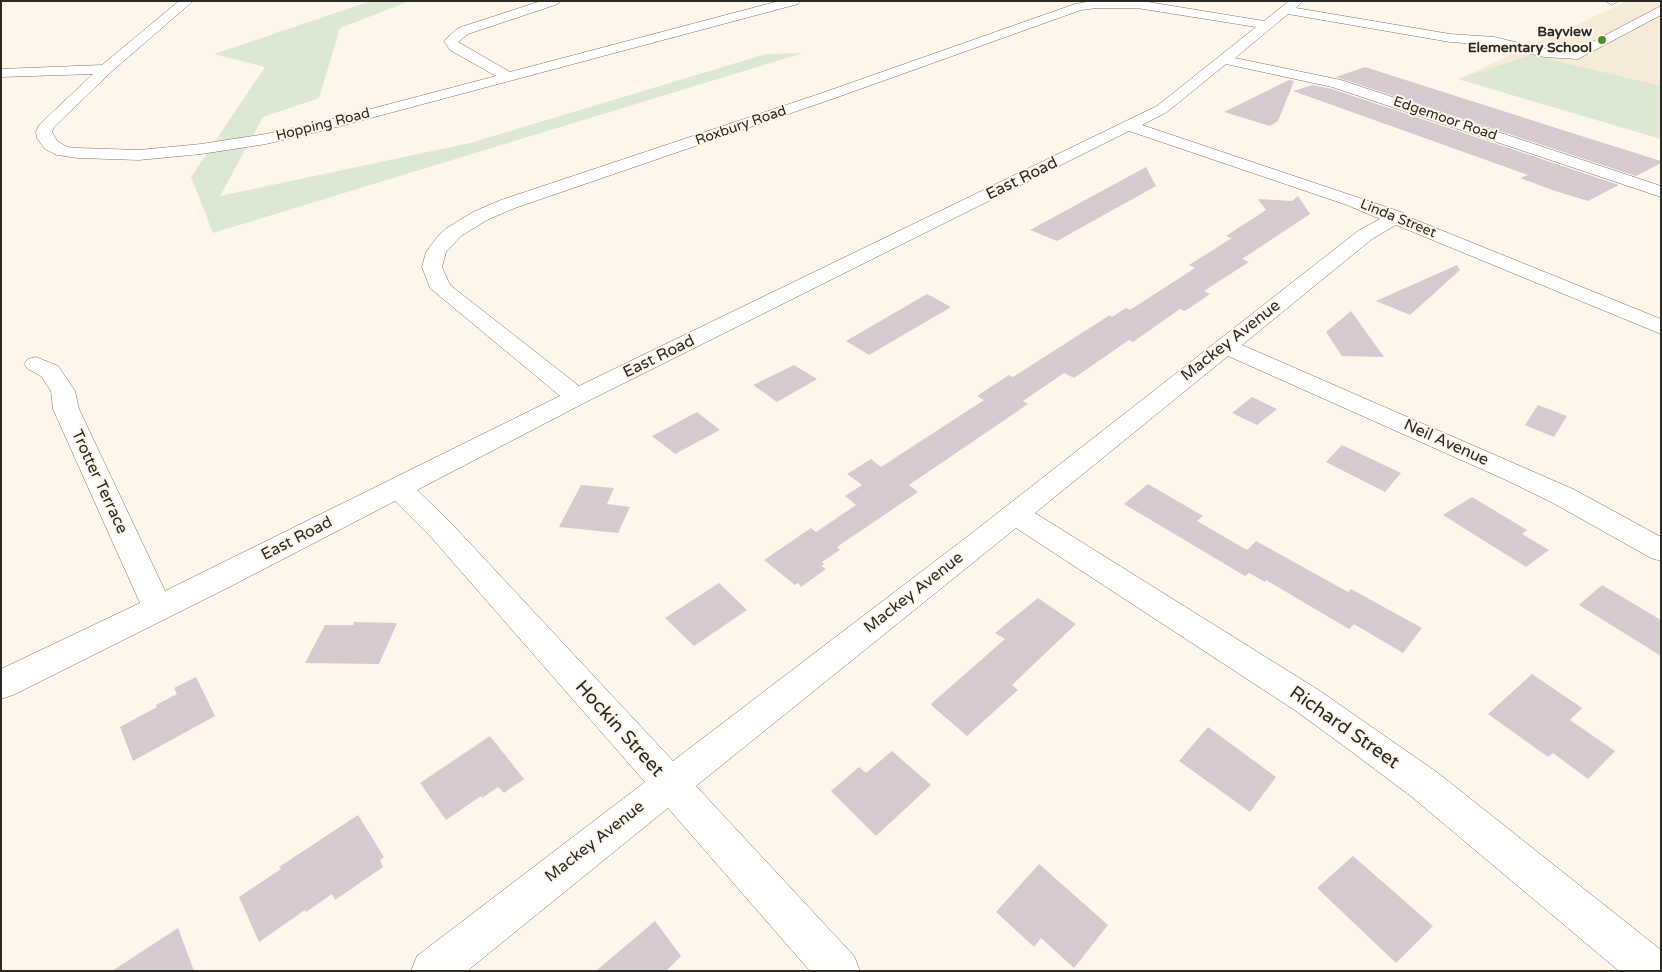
<!DOCTYPE html>
<style>
body{margin:0}
#map{position:relative;width:1662px;height:972px;overflow:hidden;background:#fef6ea;font-family:"Varela Round",sans-serif}
canvas{display:block}
.frame{position:absolute;inset:0;border:2px solid #2b2924;pointer-events:none}
</style>
<div id="map">
<canvas width="1662" height="972"></canvas>
<div class="frame"></div>
</div>
<script>
const ctx = document.querySelector('canvas').getContext('2d');
ctx.lineJoin = 'round';
function fillPath(path, color) { ctx.fillStyle = color; ctx.fill(path, 'evenodd'); }
const shape = rows => new Path2D(rows.map(r => 'M' + r).join(''));
function stroke(path, color, width, dash) { ctx.strokeStyle = color; ctx.lineWidth = width; ctx.lineCap = dash ? 'butt' : 'round'; ctx.setLineDash(dash || []); ctx.stroke(path); }
function label(font, color, halo, rows, align = 'center') {
  ctx.font = font + ' "Varela Round",sans-serif'; ctx.lineWidth = 4; ctx.setLineDash([]); ctx.textBaseline = 'middle'; ctx.strokeStyle = halo; ctx.fillStyle = color; for (const [text, x, y, turn = 0] of rows) {
    ctx.save(); ctx.translate(x, y); ctx.rotate((+turn || 0) * Math.PI / 180); ctx.textAlign = isNaN(turn) ? turn : align; if (halo) ctx.strokeText(text, 0, 0); ctx.fillText(text, 0, 0); ctx.restore();
  }
}
const built = shape([
 [1628,1,1661,1,1661,139,1458,79]
]);
const green = shape([
 [371,1,410,1,340,28,319,98,263,117,220,196,470,143,766,54,803,53,213,233,191,177,265,67,214,54],
 [1531,55,1661,86,1661,139,1458,79]
]);
const building = shape([
 [1365,67,1575,134,1661,161,1661,163,1636,176,1336,77],
 [1289,80,1294,81,1278,121,1270,126,1224,112],
 [1313,85,1332,89,1619,185,1588,201,1555,191,1520,178,1528,175,1293,91],
 [1146,167,1156,186,1057,241,1030,230],
 [1298,196,1310,214,1242,259,1249,262,1204,291,1210,294,1185,311,1180,309,1133,342,1129,340,1074,378,1064,373,1023,401,1028,404,909,485,918,492,837,547,840,550,822,562,824,564,821,566,826,569,801,587,798,583,795,585,764,560,811,528,816,532,856,505,845,496,862,485,847,474,871,459,881,467,984,400,977,396,1009,375,1013,377,1110,315,1112,317,1126,308,1130,310,1195,268,1189,265,1232,238,1226,236,1266,210,1258,199,1292,201],
 [1457,265,1460,270,1410,315,1376,301],
 [927,294,951,307,869,355,846,341],
 [1351,311,1384,357,1342,356,1326,332],
 [794,365,817,379,777,402,753,385],
 [1252,397,1277,409,1257,425,1232,413],
 [1538,405,1567,416,1554,437,1525,425],
 [697,412,720,430,675,454,652,436],
 [1342,445,1401,473,1385,492,1326,462],
 [1148,484,1203,516,1197,521,1247,550,1256,541,1348,592,1351,589,1422,628,1403,653,1354,624,1349,629,1266,580,1265,582,1249,573,1245,576,1124,504],
 [581,485,614,488,607,504,630,507,618,533,559,527],
 [1472,497,1527,530,1522,534,1549,550,1526,567,1443,515],
 [719,583,747,610,694,646,665,618],
 [1602,585,1661,620,1661,656,1579,605],
 [1038,598,1076,624,1012,685,1018,690,967,736,931,705,932,703,1005,639,995,633],
 [354,622,397,623,379,664,305,663,325,625,353,625],
 [1532,674,1582,708,1570,720,1615,751,1588,779,1553,753,1548,757,1488,714],
 [196,677,215,716,133,761,120,727,157,707,156,705,177,694,174,688],
 [1208,727,1276,777,1250,812,1179,761],
 [490,736,524,779,504,793,498,787,482,798,481,796,446,820,420,783],
 [892,751,931,785,876,836,831,791,859,767,866,773],
 [358,815,384,857,380,860,383,867,335,900,332,894,306,912,305,910,259,942,239,897,281,869,279,867],
 [1353,856,1433,926,1396,963,1317,888],
 [1039,864,1108,925,1074,968,1041,938,1034,947,996,912],
 [655,921,681,956,666,971,596,971],
 [178,928,194,971,112,971]
]);
const minor = shape([
 [179,1,193,1,111,72,54,127,52,132,57,141,67,147,78,148,139,150,201,144,266,134,329,120,496,76,450,50,444,41,458,28,541,1,560,1,558,4,468,34,458,42,510,72,779,1,800,1,798,4,337,127,266,144,201,154,139,160,78,158,57,155,45,149,37,138,36,132,39,125,93,74,1,77,1,69,102,65,179,1],
 [1092,1,1142,1,1264,21,1289,1,1303,1,1296,8,1450,34,1494,37,1544,49,1565,51,1575,51,1661,6,1661,15,1578,59,1544,57,1494,45,1450,42,1288,14,1235,58,1341,80,1661,186,1661,197,1332,87,1226,64,1167,112,1142,125,1404,213,1406,216,1661,319,1661,334,1396,225,1372,239,1242,345,1573,489,1661,537,1661,561,1651,558,1553,503,1506,480,1228,356,1035,513,1320,691,1438,773,1661,950,1661,971,1619,971,1412,797,1348,749,1296,711,1016,528,696,786,854,956,860,971,810,971,668,808,467,971,411,971,417,956,645,782,431,537,395,501,235,584,13,695,1,699,1,669,140,603,53,409,51,391,41,376,28,369,24,364,28,359,36,357,58,366,75,391,79,409,165,591,560,396,430,288,422,267,426,252,438,236,447,228,473,212,501,200,825,92,1075,4,1092,1],
 [1097,8,1137,8,1256,27,1157,106,579,386,450,285,442,267,446,252,461,236,487,220,515,208,835,98,1081,10,1097,8],
 [1129,131,1347,205,1380,219,1358,231,972,533,673,761,451,523,417,490,586,402,1129,131],
 [1605,1,1618,1,1612,5,1605,1]
]);
const markers = [
 [1602,40,5,"#548c28"]
];
const farPoinames = [
 ["Bayview",1592,32],
 ["Elementary School",1592,48]
];
const farStreetnames = [
 ["Edgemoor Road",1445,119,19],
 ["Hopping Road",323,125,-14],
 ["Roxbury Road",741,126,-19],
 ["Linda Street",1398,219,22]
];
const streetNames = [
 ["East Road",1022,179,-26],
 ["Mackey Avenue",1231,341,-38],
 ["East Road",659,357,-26],
 ["Neil Avenue",1446,443,24],
 ["Trotter Terrace",99,482,65],
 ["East Road",297,539,-27],
 ["Mackey Avenue",914,593,-38],
 ["Mackey Avenue",595,842,-38]
];
const nearStreetnames = [
 ["Richard Street",1344,728,35],
 ["Hockin Street",619,729,48]
];
fillPath(built, '#f6ead8');
fillPath(green, '#dde8d2');
fillPath(building, '#d7c9d0');
stroke(minor, '#797268', 1);
fillPath(minor, '#fff');
for (const [x, y, r, color] of markers) { const dot = new Path2D(); dot.arc(x, y, r, 0, 2 * Math.PI); ctx.fillStyle = color; ctx.fill(dot); stroke(dot, '#fef6ea', 2); }
label('bold 14px', '#2b2924', '#fef6ea', farPoinames, 'right');
label('14px', '#2b2924', '#fef6ea', farStreetnames);
label('16px', '#2b2924', '#fef6ea', streetNames);
label('19px', '#2b2924', '#fef6ea', nearStreetnames);
</script>
